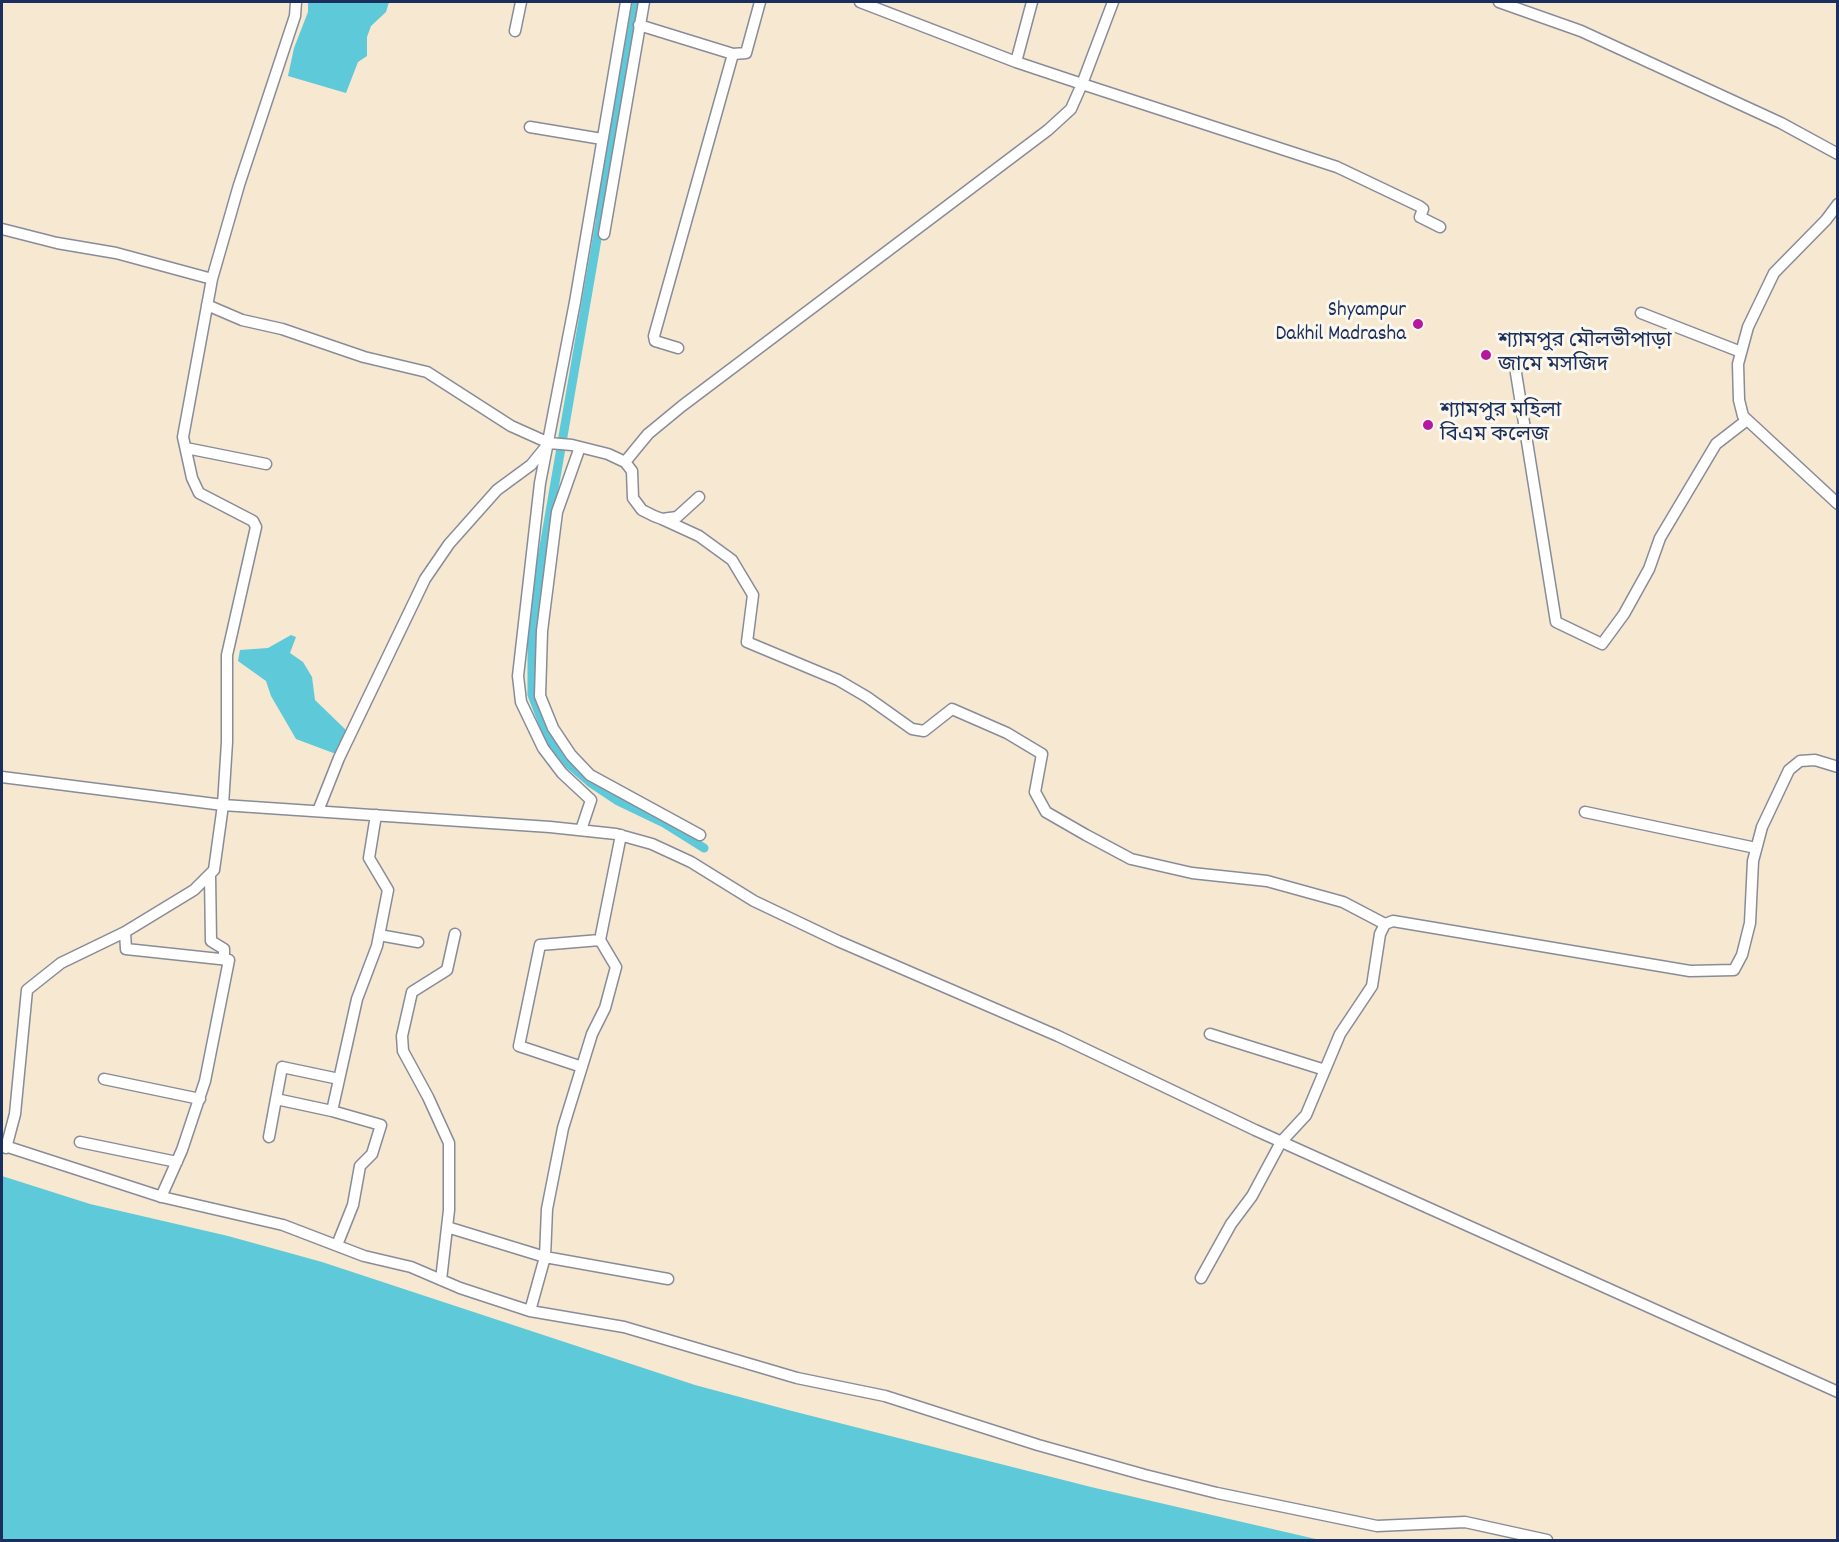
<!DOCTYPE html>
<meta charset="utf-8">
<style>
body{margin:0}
#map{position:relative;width:1839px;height:1542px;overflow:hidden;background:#f6e8d1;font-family:Dekko,sans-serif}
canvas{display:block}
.frame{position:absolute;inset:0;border:3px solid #1b2f5e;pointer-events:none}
</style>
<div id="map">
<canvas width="1839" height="1542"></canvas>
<div class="frame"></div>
</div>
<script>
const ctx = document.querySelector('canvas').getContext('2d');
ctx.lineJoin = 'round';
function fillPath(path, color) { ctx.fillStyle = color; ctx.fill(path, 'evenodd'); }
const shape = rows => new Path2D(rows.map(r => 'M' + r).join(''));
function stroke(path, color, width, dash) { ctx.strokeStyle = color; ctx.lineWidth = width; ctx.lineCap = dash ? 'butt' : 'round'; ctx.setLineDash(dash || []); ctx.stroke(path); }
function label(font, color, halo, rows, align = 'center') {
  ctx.font = font + ' Dekko,"Noto Sans Bengali",sans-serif'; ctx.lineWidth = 6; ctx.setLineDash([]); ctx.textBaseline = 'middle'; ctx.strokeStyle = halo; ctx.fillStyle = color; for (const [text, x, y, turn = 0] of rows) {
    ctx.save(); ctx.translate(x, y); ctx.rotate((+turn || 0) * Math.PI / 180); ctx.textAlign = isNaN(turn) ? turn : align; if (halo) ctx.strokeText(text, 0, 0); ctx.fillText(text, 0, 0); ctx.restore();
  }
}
const water = shape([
 [308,2,389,2,386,12,371,26,367,37,367,56,358,62,346,93,288,76,294,48,308,12],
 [291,635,296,637,290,653,303,662,312,677,315,700,348,732,336,754,296,739,271,696,266,681,238,661,240,650,268,648],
 [2,1176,90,1204,228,1236,322,1262,695,1385,792,1411,1091,1487,1320,1540,2,1540]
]);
const canal = shape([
 [602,210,541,564,532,632,532,695,549,739,569,764,591,783,618,801,664,823,704,848],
 [599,215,637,2]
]);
const minor = shape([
 [860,2,1016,62],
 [1032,2,1016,62,1082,84,1113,2],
 [1499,2,1581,31,1781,123,1838,154],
 [639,25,733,54,746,53,760,2],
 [515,31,521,2],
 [530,127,602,139],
 [1838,204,1826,220,1774,273,1748,327,1738,364,1739,400,1743,416,1838,504],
 [2,229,57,243,116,253,212,279,183,437,192,478,199,493,253,521,256,527,227,655,227,742,223,805,214,870,194,890,125,932,61,963,27,990,15,1114,6,1148],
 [604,234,644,2],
 [212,279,239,185,295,16,296,2],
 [207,305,242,320,282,329,364,357,427,372,511,426,549,443],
 [1641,313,1741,352],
 [678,348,655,341,654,336,733,54],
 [1516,373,1556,622,1602,644,1624,614,1649,569,1660,538,1716,444,1747,420],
 [580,447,557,512,542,631,540,696,553,728,571,755,590,775,700,835],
 [186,448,266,464],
 [625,462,632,471,633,498,642,510,654,516,662,519,677,517,699,497],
 [662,519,699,536,732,560,753,595,747,642,838,680,867,697,912,729,924,731,952,709,1007,733,1042,754,1035,792,1046,812,1086,835,1131,859,1192,873,1267,881,1343,902,1385,924],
 [2,777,223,805,550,827,616,834,652,844,691,862,754,901,838,941,1058,1036,1255,1130,1838,1392],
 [318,811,339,758,425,579,449,544,497,490,531,465,549,443,572,445,608,454,625,462,648,434,682,406,1048,130,1071,109,1082,84,1337,167,1419,206,1423,209,1420,217,1440,227],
 [1585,812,1756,848],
 [581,830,591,800,562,773,543,748,521,702,518,676,540,483,575,302,626,2],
 [621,835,600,940,616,967,605,1008,592,1034,563,1128,547,1209,545,1257,668,1279],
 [210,875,211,941,224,949,224,960],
 [125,932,126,949,229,960,205,1081,182,1150,161,1197],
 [379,935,418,942],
 [1210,1034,1325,1070],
 [582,1067,519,1046,540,945,600,940],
 [104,1079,200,1099],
 [276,1099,282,1067,339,1079],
 [269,1137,276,1099,332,1111],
 [80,1142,177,1162],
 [2,1145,162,1197,283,1225,364,1256,411,1267,460,1288,530,1311,624,1327,797,1378,885,1396,1038,1445,1145,1475,1217,1493,1377,1526,1465,1522,1547,1540],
 [447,1227,545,1257,530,1311],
 [337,1245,353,1205,360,1166,372,1154,381,1125,332,1111,357,999,377,946,388,890,369,858,376,815],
 [1201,1278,1231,1224,1252,1196,1281,1142,1306,1115,1340,1034,1372,986,1380,934,1385,924,1393,921,1690,971,1734,970,1742,955,1750,923,1753,861,1762,827,1789,770,1800,761,1815,760,1838,767],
 [441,1280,449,1210,449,1143,428,1097,403,1051,402,1036,412,992,447,970,455,934]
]);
const markers = [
 [1418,324,6,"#b5179e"],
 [1486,355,6,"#b5179e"],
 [1428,425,6,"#b5179e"]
];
const poiNames = [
 ["Shyampur",1406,312,"right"],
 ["Dakhil Madrasha",1406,336,"right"],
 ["শ্যামপুর মৌলভীপাড়া",1498,343],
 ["জামে মসজিদ",1498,367],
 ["শ্যামপুর মহিলা",1440,413],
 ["বিএম কলেজ",1440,437]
];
fillPath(water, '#5ec9d8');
stroke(canal, '#5ec9d8', 9);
stroke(minor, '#888c98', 13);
stroke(minor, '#fff', 10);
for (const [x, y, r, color] of markers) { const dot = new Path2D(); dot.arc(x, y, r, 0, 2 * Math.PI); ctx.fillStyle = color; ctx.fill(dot); stroke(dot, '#fbf7ec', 2); }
label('21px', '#1b2f5e', '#fbf7ec', poiNames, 'left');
</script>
